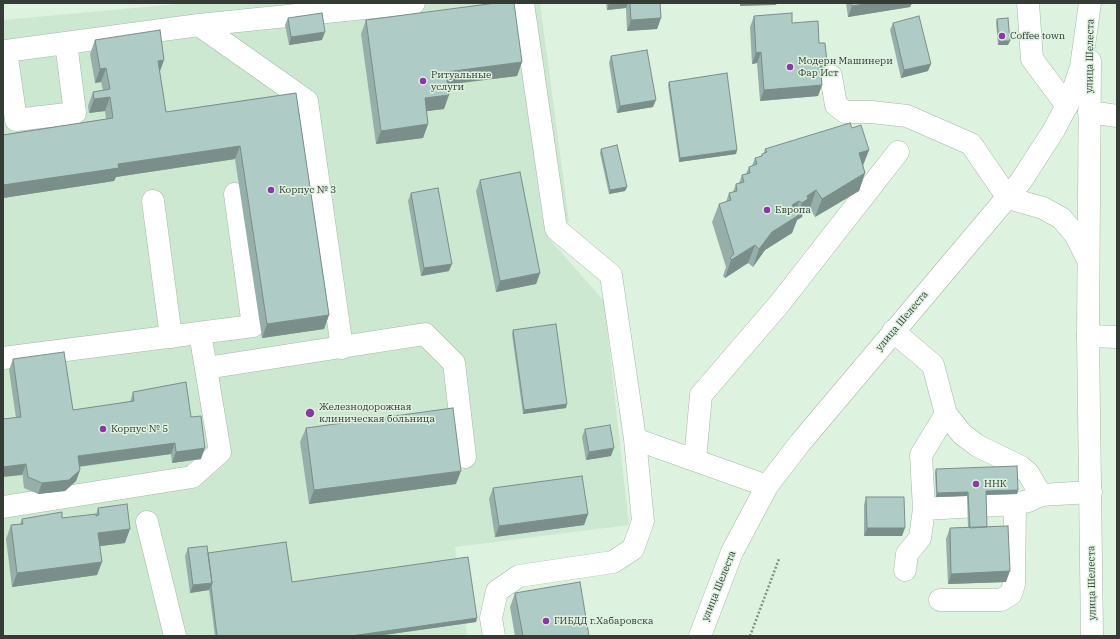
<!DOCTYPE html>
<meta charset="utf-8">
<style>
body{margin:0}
#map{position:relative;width:1120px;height:639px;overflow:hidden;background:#def2e0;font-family:"IBM Plex Serif",serif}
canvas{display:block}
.frame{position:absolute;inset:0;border:4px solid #343c35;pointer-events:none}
</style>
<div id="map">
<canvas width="1120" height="639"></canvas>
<div class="frame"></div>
</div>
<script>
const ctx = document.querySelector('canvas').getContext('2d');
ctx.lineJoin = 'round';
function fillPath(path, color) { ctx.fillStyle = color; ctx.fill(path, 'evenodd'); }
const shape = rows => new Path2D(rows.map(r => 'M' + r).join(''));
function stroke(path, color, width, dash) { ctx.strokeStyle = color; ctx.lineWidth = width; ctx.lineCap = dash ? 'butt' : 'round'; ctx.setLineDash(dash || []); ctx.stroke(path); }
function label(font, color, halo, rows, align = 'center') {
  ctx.font = font + ' "IBM Plex Serif",serif'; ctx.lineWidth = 3; ctx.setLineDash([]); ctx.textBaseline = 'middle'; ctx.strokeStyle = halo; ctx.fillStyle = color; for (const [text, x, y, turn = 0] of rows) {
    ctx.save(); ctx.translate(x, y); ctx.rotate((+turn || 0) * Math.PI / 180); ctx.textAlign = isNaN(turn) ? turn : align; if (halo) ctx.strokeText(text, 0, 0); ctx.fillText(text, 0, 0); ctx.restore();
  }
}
const built = shape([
 [188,3,540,3,569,221,546,235,604,301,629,525,455,547,467,636,3,636,3,20]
]);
const path = shape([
 [750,636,779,559]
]);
const minor = shape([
 [523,3,556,229,611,275,635,439,767,486],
 [1028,3,1032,59,1067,106],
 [199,25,414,3],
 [6,51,16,120,75,113,66,43],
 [3,53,6,51,199,25,307,101,342,348],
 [831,76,836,105,845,112,872,112,907,116,971,144,1008,198],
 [1089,112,1117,116],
 [153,201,171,337],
 [893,331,933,365,946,414,962,434,978,446,1021,467,1028,473,1041,495],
 [1088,336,1117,337],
 [3,358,253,326,235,194],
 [206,368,425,334,454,363,465,457],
 [946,414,921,455,924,509,1015,504,1028,501,1041,495,1091,492],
 [695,460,701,395,780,303,898,152],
 [3,507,192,477,220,452,200,333],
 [147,522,175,636],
 [905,570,907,554,920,538,924,509],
 [940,600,1001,600,1011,594,1014,584,1015,504],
 [494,636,491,618,497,591,519,576,613,562,633,549,643,521,635,439]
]);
const major = shape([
 [1090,61,1088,336,1092,636],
 [1008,198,1043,208,1061,218,1075,234,1087,258],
 [700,636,732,552,767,486,800,443,1021,181,1054,130,1071,97,1081,67,1090,3]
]);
const wall = shape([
 [606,3,660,3,661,18,657,29,627,31,626,8,607,10],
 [846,3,912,3,910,7,848,17],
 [754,16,792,23,819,43,823,73,821,73,822,85,818,96,760,101,757,63,752,64,750,27],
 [288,18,322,40,289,45,285,25],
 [997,19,1008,45,998,45,996,22],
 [366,20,522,62,517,76,447,85,444,109,426,111,428,124,423,138,376,144,361,34],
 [893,23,928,71,901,78,890,30],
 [95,40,160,73,166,112,296,93,329,315,324,329,262,338,235,159,116,177,114,181,3,198,3,135,106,119,105,111,89,113,88,106,93,92,103,90,101,82,95,83,90,54],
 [611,56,653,107,617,113,609,63],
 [669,82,737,150,736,154,679,162,668,85],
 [852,128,869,150,863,165,865,173,859,191,815,217,810,208,803,212,802,217,797,220,792,233,765,250,753,267,748,263,725,278,723,276,726,267,712,222,719,204,726,202,729,193,733,192,736,184,739,183,742,175,746,174,749,167,752,166,755,158,761,157,762,154,764,153,765,149],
 [601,149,627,187,625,191,609,194,600,153],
 [480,180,540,273,536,284,496,292,476,191],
 [411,193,449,271,421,276,408,201],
 [513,330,566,408,523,414,512,334],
 [13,359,73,410,130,402,133,392,191,417,201,459,172,463,171,454,79,467,80,470,76,481,65,491,38,494,24,488,16,418,9,370],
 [306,428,456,484,309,504,300,442],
 [585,429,611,456,586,460,582,437],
 [936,469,1018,490,1017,494,986,495,987,527,1006,582,948,584,946,539,950,528,968,528,967,496,936,497,935,473],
 [493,488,588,514,584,525,495,537,489,499],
 [866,497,902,536,864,536,864,505],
 [98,508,125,543,100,546,102,562,97,575,12,587,6,539,11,525,20,524,22,519,62,518,96,514],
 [188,548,208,553,292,582,477,618,476,622,377,636,215,636,209,590,190,593,185,556],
 [515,593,589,636,515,636,510,607]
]);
const shadedWall = shape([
 [609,3,628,3,626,8,607,10],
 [740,3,777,3,776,5,740,6],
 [870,3,912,3,910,7,848,17,852,6],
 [661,18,657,29,627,31,631,20],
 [325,32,322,40,289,45,291,37],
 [999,41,1010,41,1008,45,998,45],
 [761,52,757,63,752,64,756,53],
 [164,60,159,74,158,61],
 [522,62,517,76,441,85,446,72],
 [827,62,823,73,816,74,820,63],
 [931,64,928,71,901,78,904,70],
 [106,68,101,82,95,83,100,69],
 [822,85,818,96,760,101,764,90],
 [449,95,444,109,420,112,425,98],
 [110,97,105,111,89,113,94,99],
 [656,100,653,107,617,113,620,106],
 [428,124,423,138,376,144,381,131],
 [240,146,235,159,116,177,114,181,3,198,3,185,118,164],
 [737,150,736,154,679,162,680,158],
 [869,150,862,168,859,153],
 [865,173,859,191,815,217,822,199],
 [627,187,625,191,609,194,610,190],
 [816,190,810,208,803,212,802,217,797,220,792,233,765,250,753,267,759,249,792,205,799,201,793,219,797,216,802,203,807,196],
 [755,245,748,263,725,278,731,260],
 [452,264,449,271,421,276,424,268],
 [540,273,536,284,496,292,500,281],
 [329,315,324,329,262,338,267,324],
 [567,404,566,408,523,414,524,410],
 [175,443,171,454,74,467,78,456],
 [205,448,201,459,172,463,176,452],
 [614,448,611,456,586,460,589,452],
 [26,464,22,475,3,477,3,467],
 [80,470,76,481,65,491,38,494,42,483],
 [461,471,456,484,309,504,314,490],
 [1018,490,1017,494,984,495,986,491],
 [968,492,967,496,936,497,937,493],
 [588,514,584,525,495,537,499,526],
 [867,528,905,528,902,536,864,536],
 [130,529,125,543,93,547,98,533],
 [102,562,97,575,12,587,17,573],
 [1010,571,1006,582,948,584,951,574],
 [212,583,209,590,190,593,193,585],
 [477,618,476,622,377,636,351,636]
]);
const building = shape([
 [496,3,514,3,522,62,446,72,449,95,425,98,428,124,381,131,366,20,496,3],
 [630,3,660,3,661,18,631,20,630,3],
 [851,3,870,3,852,6,851,3],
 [322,13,325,32,291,37,288,18,322,13],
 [792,13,792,23,818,21,819,43,825,43,827,62,820,63,822,85,764,90,761,52,756,53,754,16,792,13],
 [919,16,931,64,904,70,893,23,919,16],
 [1008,18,1010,41,999,41,997,19,1008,18],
 [160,30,164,60,158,61,166,112,296,93,329,315,267,324,240,146,118,164,119,168,3,185,3,135,113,118,110,97,94,99,93,92,110,89,106,68,100,69,95,40,160,30],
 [647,50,656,100,620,106,611,56,647,50],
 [727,73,737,150,680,158,669,82,727,73],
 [850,123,852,128,861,125,869,150,859,153,865,173,822,199,816,190,807,196,808,199,802,203,799,201,792,205,799,215,772,232,759,249,755,245,731,260,730,258,734,254,719,204,731,200,729,193,737,191,736,184,744,182,742,175,750,173,749,167,757,164,755,158,762,156,762,154,767,152,765,149,850,123],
 [617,145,627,187,610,190,601,149,617,145],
 [520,172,540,273,500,281,480,180,520,172],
 [438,188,452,264,424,268,411,193,438,188],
 [556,324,567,404,524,410,513,330,556,324],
 [64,352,73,410,134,401,133,392,186,382,191,417,201,416,205,448,176,452,175,443,78,456,80,470,69,480,42,483,28,477,26,464,3,467,3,419,21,417,13,359,64,352],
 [453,408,461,471,314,490,306,428,453,408],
 [610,425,614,448,589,452,585,429,610,425],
 [1017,466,1018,490,986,491,987,527,970,528,968,492,937,493,936,469,1017,466],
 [582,476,588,514,499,526,493,488,582,476],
 [866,497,904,497,905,528,867,528,866,497],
 [127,504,130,529,98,533,102,562,17,573,11,525,23,524,22,519,62,512,62,518,96,514,96,516,99,515,98,508,127,504],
 [1008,526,1010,571,951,574,950,528,1008,526],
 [286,542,292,582,468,557,477,618,351,636,217,636,211,586,212,583,208,553,286,542],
 [207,546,212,583,193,585,188,548,207,546],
 [580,582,589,636,523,636,515,593,580,582]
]);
const markers = [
 [1002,36,4,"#8c37a5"],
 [790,67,4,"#8c37a5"],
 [423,81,4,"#8c37a5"],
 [271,190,4,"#8c37a5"],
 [767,210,4,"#8c37a5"],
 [310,413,5,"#8c37a5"],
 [103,429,4,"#8c37a5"],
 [976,484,4,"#8c37a5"],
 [546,621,4,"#8c37a5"]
];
const poiNames = [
 ["Coffee town",1010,36],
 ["Модерн Машинери",798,61],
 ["Фар Ист",798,73],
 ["Ритуальные",431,75],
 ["услуги",431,87],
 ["Корпус № 3",279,190],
 ["Европа",775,210],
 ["Железнодорожная",319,407],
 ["клиническая больница",319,419],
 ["Корпус № 5",111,429],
 ["ННК",984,484],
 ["ГИБДД г.Хабаровска",554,621]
];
const streetNames = [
 ["улица Шелеста",1090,56,-89],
 ["улица Шелеста",902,321,-50],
 ["улица Шелеста",1092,583,-91],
 ["улица Шелеста",719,586,-68]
];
fillPath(built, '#cde8d1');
stroke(minor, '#a5b8a7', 23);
stroke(major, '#a5b8a7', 23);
stroke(path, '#839184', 2.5, [2, 2]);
stroke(minor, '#fff', 22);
stroke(major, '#fff', 22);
fillPath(wall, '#96afa9');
fillPath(shadedWall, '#7a8e8a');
fillPath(building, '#aecbc5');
stroke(building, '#7a8e8a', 1);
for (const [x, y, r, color] of markers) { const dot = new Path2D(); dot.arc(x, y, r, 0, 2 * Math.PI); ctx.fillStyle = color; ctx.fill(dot); stroke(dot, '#def2e0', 1.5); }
label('10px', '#343c35', '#def2e0', poiNames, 'left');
label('10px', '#343c35', '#def2e0', streetNames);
</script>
